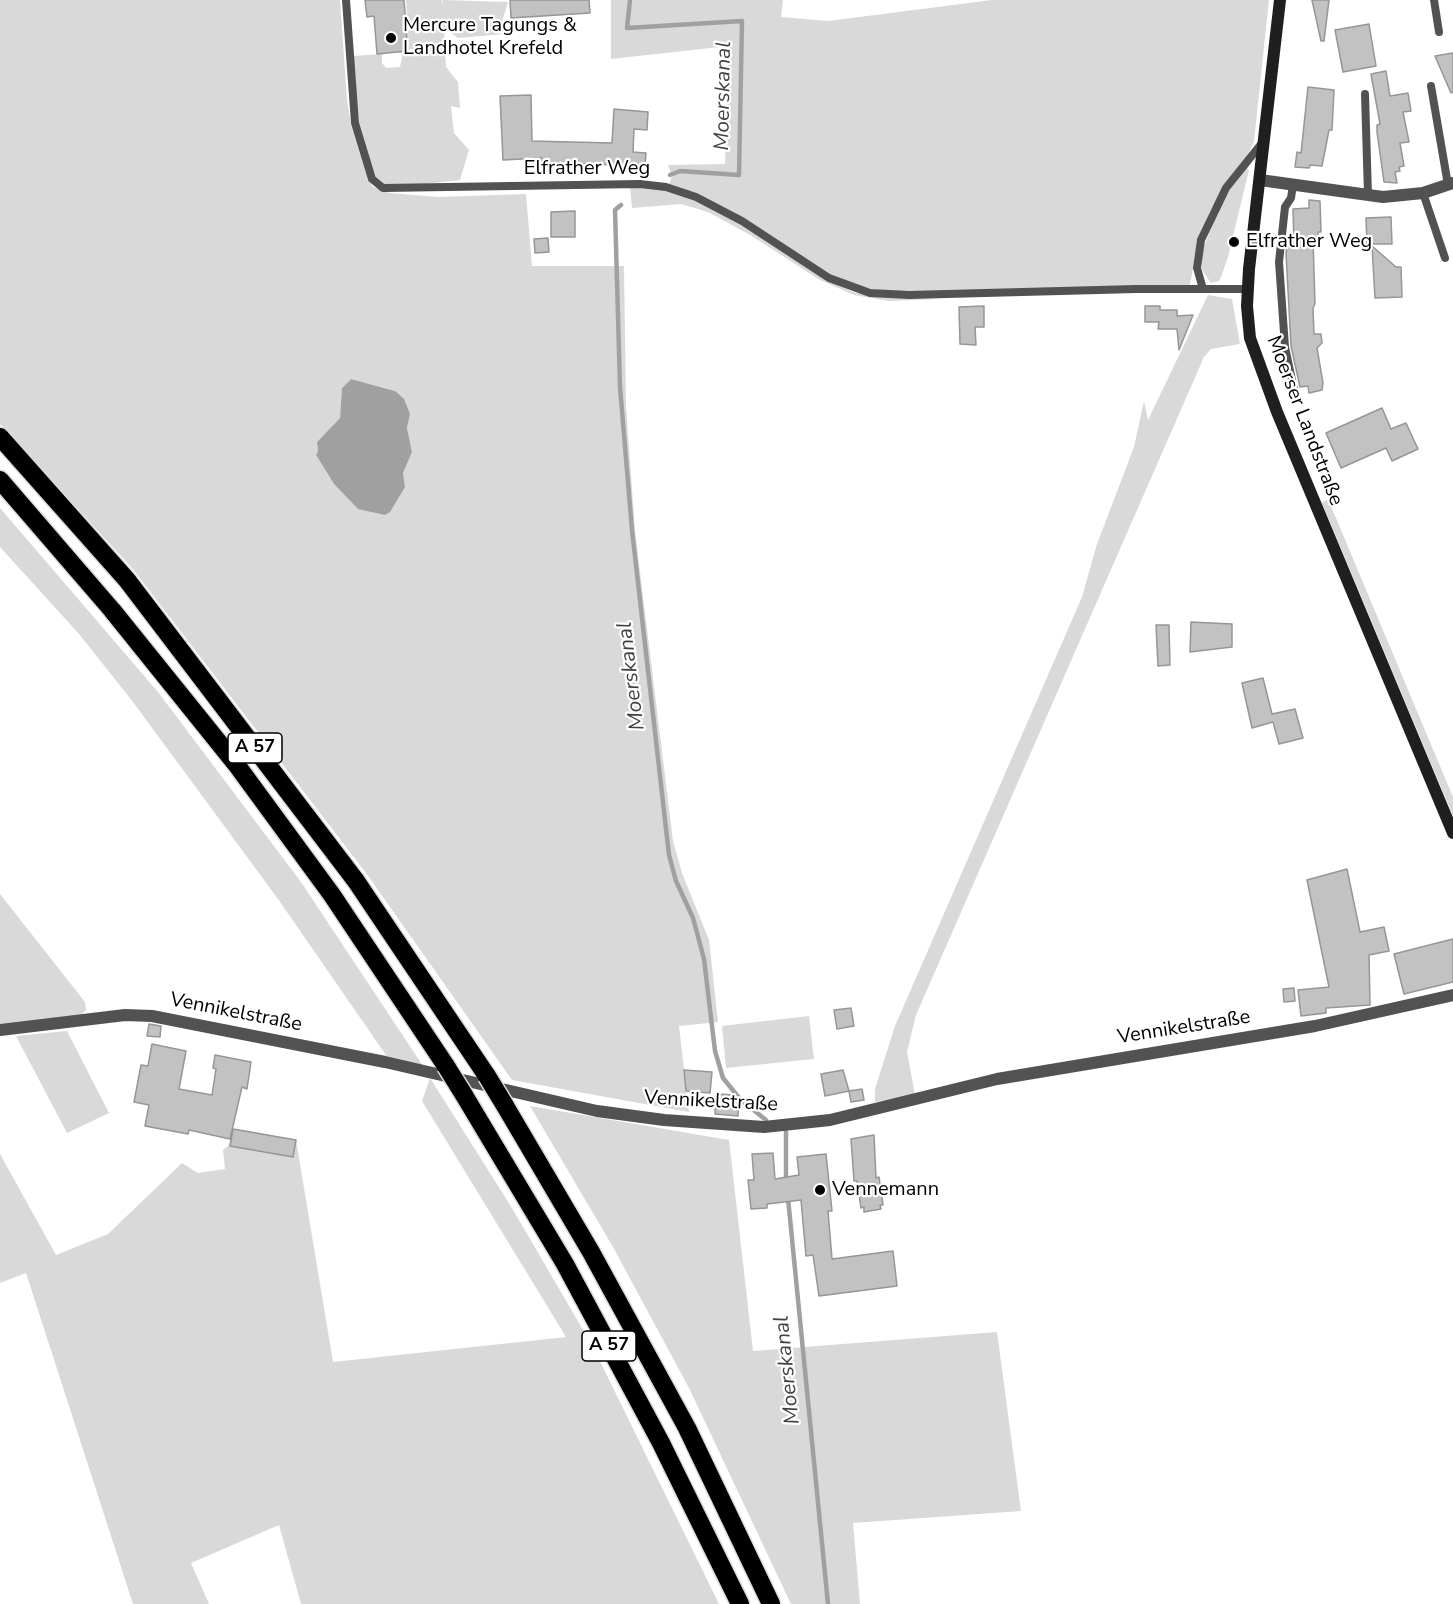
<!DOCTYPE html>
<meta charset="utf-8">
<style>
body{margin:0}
canvas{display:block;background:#fff}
</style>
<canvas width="1453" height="1604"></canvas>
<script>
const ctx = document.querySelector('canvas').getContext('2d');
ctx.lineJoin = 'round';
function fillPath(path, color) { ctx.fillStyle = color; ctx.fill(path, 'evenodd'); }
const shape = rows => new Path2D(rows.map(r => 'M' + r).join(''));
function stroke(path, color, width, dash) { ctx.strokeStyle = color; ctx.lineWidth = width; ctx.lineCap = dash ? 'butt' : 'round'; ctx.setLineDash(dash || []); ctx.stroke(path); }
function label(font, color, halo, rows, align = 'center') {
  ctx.font = font + ' "Nunito Sans",sans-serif'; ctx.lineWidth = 4.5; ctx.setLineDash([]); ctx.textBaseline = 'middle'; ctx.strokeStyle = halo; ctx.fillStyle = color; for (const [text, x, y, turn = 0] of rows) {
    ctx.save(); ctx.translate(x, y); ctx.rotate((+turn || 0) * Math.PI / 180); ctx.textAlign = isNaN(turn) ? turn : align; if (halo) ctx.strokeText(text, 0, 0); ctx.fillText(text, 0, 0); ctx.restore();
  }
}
const green = shape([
 [0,0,340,0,347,100,351,125,368,180,373,187,390,193,438,197,526,194,532,266,624,266,626,405,635,531,673,841,682,873,709,940,718,1022,679,1026,689,1112,512,1080,366,873,132,568,0,424],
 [351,379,395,391,410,414,407,428,412,452,403,473,405,487,358,509,334,484,316,455,318,451,317,442,340,418,342,388],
 [406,0,442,0,442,6,443,0,508,2,502,22,504,34,458,38,444,28,446,67,458,82,460,108,451,106,454,133,469,150,460,180,409,186,384,185,376,178,359,122,353,56,382,54,382,63,386,68,400,67,403,53,419,53,419,49,409,49],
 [611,0,783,0,781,17,828,21,992,0,1269,0,1254,141,1248,154,1224,186,1211,210,1198,239,1190,285,909,292,871,289,830,275,698,194,669,184,672,177,668,165,725,164,729,46,611,59],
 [1247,168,1249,170,1228,257,1221,277,1219,281,1211,283,1202,270,1201,254,1218,211,1229,191],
 [630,187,665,190,694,200,742,224,828,281,853,292,870,296,940,299,889,301,854,295,820,280,752,236,708,212,681,204,632,208],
 [1208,295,1232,299,1240,344,1211,349,1204,357,916,1015,907,1052,915,1095,875,1102,875,1089,895,1026,1082,597,1097,544,1134,447,1144,401,1148,420],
 [1328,499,1453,797,1453,816,1322,503],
 [0,508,158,692,301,882,423,1066,388,1058,278,899,133,702,79,634,0,547],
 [0,894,85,1002,86,1010,80,1016,0,1026],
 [809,1016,814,1059,726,1068,722,1026],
 [67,1031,109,1113,67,1133,16,1036],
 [430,1078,512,1208,593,1347,719,1604,301,1604,279,1525,191,1563,209,1604,133,1604,26,1273,0,1283,0,1154,56,1255,108,1234,182,1163,198,1173,225,1169,223,1150,229,1145,232,1129,296,1140,333,1362,566,1337,422,1101],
 [530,1106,729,1140,753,1351,997,1332,1021,1511,853,1523,860,1604,791,1604,689,1388,613,1247]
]);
const water = shape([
 [351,379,395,391,404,399,410,414,407,428,412,452,403,473,405,487,390,512,385,515,358,509,334,484,316,455,318,451,317,442,340,418,342,388]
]);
const stream = shape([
 [630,0,627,28,742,21,739,175,680,171,670,175],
 [621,205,615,210,620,387,632,530,669,855,676,881,693,918,704,959,715,1051,723,1078,740,1099,766,1120],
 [786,1132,786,1183],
 [788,1198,828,1604]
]);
const building = shape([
 [365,0,404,0,408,51,377,54,374,16,367,17,365,0],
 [510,0,589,0,590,13,511,18,510,0],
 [1312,0,1329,0,1324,41,1321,41,1312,0],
 [1369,24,1376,66,1343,72,1335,30,1369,24],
 [1453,53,1453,92,1451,93,1435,56,1453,53],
 [1386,71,1390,96,1408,93,1411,111,1403,112,1409,142,1400,143,1404,166,1399,167,1400,171,1395,172,1397,183,1384,182,1377,132,1377,125,1380,124,1371,74,1386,71],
 [1308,87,1334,90,1332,130,1329,130,1322,166,1310,165,1309,168,1295,167,1297,152,1301,153,1308,87],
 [531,95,532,141,612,143,614,109,648,112,647,130,634,129,633,152,646,153,645,166,560,163,542,161,542,158,503,160,500,96,531,95],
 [1309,200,1320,201,1321,232,1318,232,1318,239,1313,239,1315,304,1313,308,1314,334,1321,334,1322,343,1317,348,1323,383,1322,390,1309,393,1308,386,1300,387,1291,346,1286,253,1287,247,1294,246,1293,209,1309,208,1309,200],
 [575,211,575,237,551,237,551,212,575,211],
 [1391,217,1392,244,1367,244,1366,218,1391,217],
 [548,238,549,252,535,253,534,239,548,238],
 [1372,246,1396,267,1401,267,1402,297,1375,298,1372,246],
 [984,306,984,327,975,327,976,345,960,344,959,307,984,306],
 [1145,306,1160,306,1160,310,1177,310,1177,316,1193,315,1179,350,1177,329,1158,329,1159,322,1145,322,1145,306],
 [1382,408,1391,429,1406,423,1418,449,1392,461,1386,448,1341,468,1326,433,1382,408],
 [1191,622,1232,624,1232,647,1190,652,1191,622],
 [1156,625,1169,625,1170,665,1158,666,1156,625],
 [1263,678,1272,714,1295,709,1303,738,1279,744,1273,722,1252,728,1242,683,1263,678],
 [1347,869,1360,932,1384,927,1389,951,1369,955,1370,1005,1326,1008,1326,1013,1301,1016,1298,990,1329,987,1307,880,1347,869],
 [1453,939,1453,982,1404,994,1394,954,1453,939],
 [1294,988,1295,1001,1284,1002,1283,989,1294,988],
 [851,1008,854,1026,837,1029,834,1010,851,1008],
 [149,1024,161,1026,160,1037,147,1036,149,1024],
 [152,1044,186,1051,179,1089,212,1095,216,1069,213,1068,215,1055,251,1062,247,1089,242,1087,230,1139,189,1130,188,1134,145,1126,149,1105,134,1102,141,1065,148,1066,152,1044],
 [684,1070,712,1072,710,1093,686,1091,684,1070],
 [843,1070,849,1091,825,1096,821,1074,843,1070],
 [862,1089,864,1100,851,1102,849,1091,862,1089],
 [716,1094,736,1095,739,1099,738,1116,715,1114,716,1094],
 [233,1129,296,1140,293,1157,230,1146,233,1129],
 [874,1135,876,1178,879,1177,883,1205,880,1205,881,1209,864,1212,864,1207,861,1208,857,1181,854,1181,851,1139,874,1135],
 [773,1153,775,1179,799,1175,797,1157,826,1154,832,1211,828,1211,832,1259,893,1251,897,1286,819,1296,813,1255,806,1256,801,1200,767,1204,767,1208,751,1209,748,1180,754,1180,752,1154,773,1153]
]);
const lane = shape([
 [346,0,355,123,372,179,383,188,640,184,666,187,696,197,742,221,829,278,870,293,909,295,1136,289,1248,289],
 [1434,0,1439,32],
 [1431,86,1448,185],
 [1365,94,1368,195],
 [1293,185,1291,198,1285,207,1279,262,1285,347,1295,394],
 [1423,193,1445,258],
 [1203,289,1197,268,1201,240,1226,188,1262,143]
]);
const street = shape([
 [1260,180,1383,197,1423,193,1453,183],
 [0,1030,125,1015,152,1016,385,1062,597,1111,664,1120,764,1127,830,1120,997,1079,1315,1026,1453,995]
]);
const secondary = shape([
 [1280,0,1249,269,1247,306,1250,338,1277,412,1453,833]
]);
const highway = shape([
 [0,437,127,580,356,881,487,1076],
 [0,480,112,610,236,764,332,895,446,1066],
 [464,1095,565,1264,661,1443,740,1604],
 [504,1104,591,1252,687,1428,771,1604]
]);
const highwayBridge = shape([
 [446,1066,464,1095],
 [487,1076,504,1104]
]);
const markers = [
 [391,38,6,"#000"],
 [1234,242,6,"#000"],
 [820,1190,6,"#000"]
];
const shields = [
 [255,748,54],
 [609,1346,54]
];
const shieldNames = [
 ["A 57",255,748],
 ["A 57",609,1346]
];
const poiNames = [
 ["Mercure Tagungs &",403,26],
 ["Landhotel Krefeld",403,49],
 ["Elfrather Weg",1246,242],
 ["Vennemann",832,1190]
];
const streetNames = [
 ["Elfrather Weg",587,169],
 ["Moerser Landstraße",1304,421,69],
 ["Vennikelstraße",236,1013,11],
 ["Vennikelstraße",1184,1028,-9],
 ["Vennikelstraße",711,1102,3]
];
const waterNames = [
 ["Moerskanal",724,96,-89],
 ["Moerskanal",632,676,-97],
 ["Moerskanal",788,1370,-96]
];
fillPath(green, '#d9d9d9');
fillPath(water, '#a0a0a0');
stroke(stream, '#a0a0a0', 4.5);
fillPath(building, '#c2c2c2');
stroke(building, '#969696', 1.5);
stroke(highway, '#dbdbdb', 21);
stroke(lane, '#525252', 8);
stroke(street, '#525252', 12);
stroke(secondary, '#1f1f1f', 12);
stroke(highway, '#000', 18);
stroke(highwayBridge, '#dbdbdb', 21, []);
stroke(highwayBridge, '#000', 18);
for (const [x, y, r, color] of markers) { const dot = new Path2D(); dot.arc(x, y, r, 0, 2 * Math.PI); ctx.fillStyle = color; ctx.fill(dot); stroke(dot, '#fff', 2); }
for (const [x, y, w] of shields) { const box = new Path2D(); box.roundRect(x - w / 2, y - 15, w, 30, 4.5); ctx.fillStyle = '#fff'; ctx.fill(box); stroke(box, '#000', 1.5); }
label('bold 18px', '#000', null, shieldNames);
label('20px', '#000', '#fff', poiNames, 'left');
label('20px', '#000', '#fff', streetNames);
label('italic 21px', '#414141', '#fff', waterNames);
</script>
